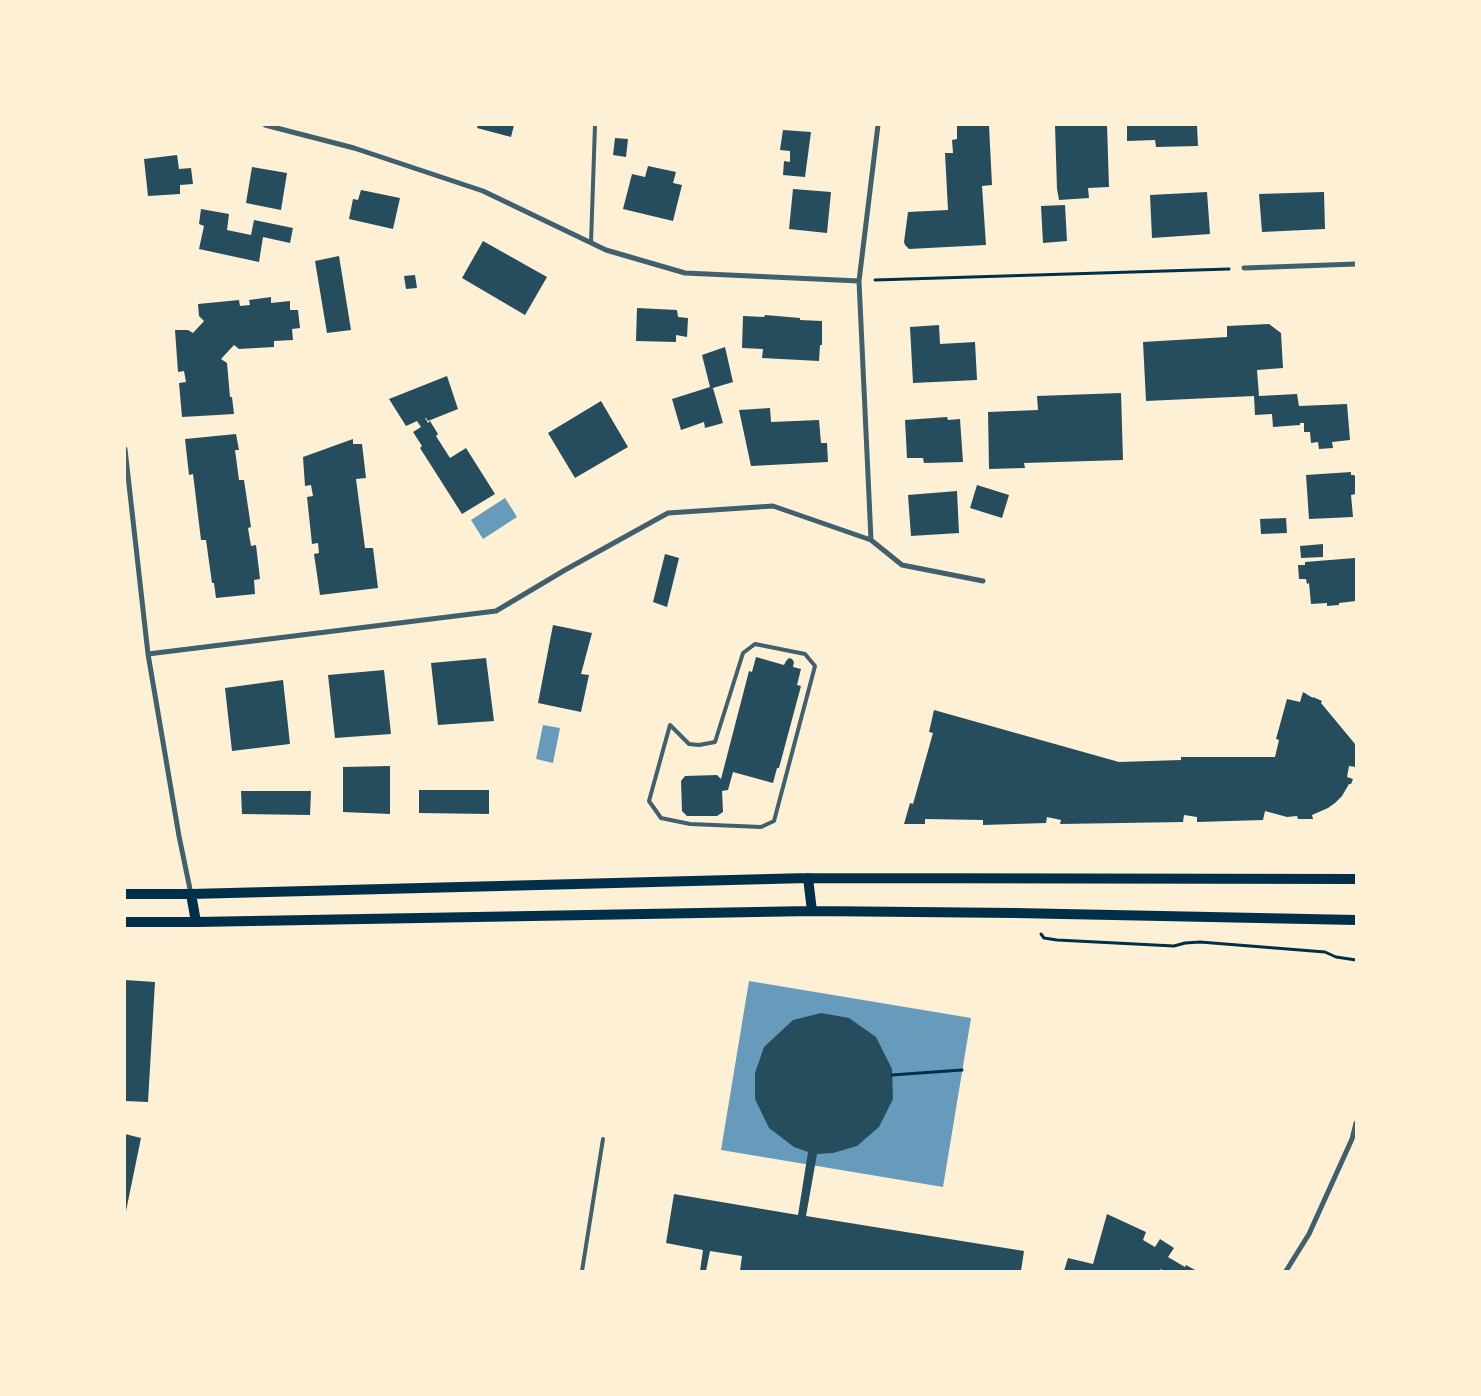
<!DOCTYPE html>
<style>
body{margin:0}
#map{position:relative;width:1481px;height:1396px;overflow:hidden;background:#fdf0d5;font-family:Roboto,sans-serif}
canvas{display:block}
.frame{position:absolute;inset:0;border:126px solid #fdf0d5;pointer-events:none}
</style>
<div id="map">
<canvas width="1481" height="1396"></canvas>
<div class="frame"></div>
</div>
<script>
const ctx = document.querySelector('canvas').getContext('2d');
ctx.lineJoin = 'round';
function fillPath(path, color) { ctx.fillStyle = color; ctx.fill(path, 'evenodd'); }
const shape = rows => new Path2D(rows.map(r => 'M' + r).join(''));
function stroke(path, color, width, dash) { ctx.strokeStyle = color; ctx.lineWidth = width; ctx.lineCap = dash ? 'butt' : 'round'; ctx.setLineDash(dash || []); ctx.stroke(path); }
const water = shape([
 [505,498,517,517,483,539,471,520],
 [543,725,560,728,553,763,536,759],
 [749,981,971,1018,943,1187,721,1150]
]);
const building = shape([
 [478,125,514,125,511,137,477,128],
 [957,125,989,125,992,185,982,186,986,245,909,249,905,245,904,242,908,212,948,210,945,153,953,153,952,140,957,139],
 [1055,125,1107,125,1109,187,1088,188,1089,198,1059,200,1057,189],
 [1127,125,1197,125,1198,146,1156,147,1155,140,1127,141],
 [783,130,811,132,805,177,783,175,784,161,790,162,790,151,780,150],
 [615,138,628,139,626,157,613,155],
 [177,155,179,169,191,168,193,184,180,185,180,194,148,196,144,159],
 [648,166,676,172,673,183,682,185,673,221,623,209,632,174,645,177],
 [252,167,287,173,281,210,246,203],
 [793,189,831,192,827,233,789,229],
 [361,190,400,198,393,229,349,219,353,199,358,200],
 [1207,192,1210,234,1152,238,1150,195],
 [1324,192,1325,229,1262,232,1259,194],
 [1065,205,1067,241,1043,243,1041,206],
 [201,209,229,214,227,230,251,235,254,220,293,228,290,243,263,237,259,262,199,249,204,226,199,224],
 [483,241,547,277,525,315,462,278],
 [339,256,351,330,327,333,315,261],
 [415,275,417,288,406,289,404,276],
 [271,297,271,303,290,301,290,310,298,310,300,328,292,329,293,340,274,341,274,347,239,349,234,345,221,359,227,363,230,397,232,397,234,414,182,417,179,383,186,382,184,371,178,372,175,330,188,330,193,333,204,321,199,316,198,304,239,300,240,306,250,305,249,300],
 [637,308,677,310,678,317,688,318,687,337,676,335,676,342,636,341],
 [765,315,800,318,800,320,822,321,822,345,820,345,819,361,762,358,763,349,742,348,743,316,764,317],
 [1269,324,1281,333,1283,368,1257,370,1259,396,1297,394,1299,406,1347,404,1350,440,1332,442,1333,448,1319,449,1318,442,1311,443,1310,432,1304,432,1304,423,1300,423,1300,425,1273,427,1272,414,1255,415,1254,396,1146,401,1143,342,1227,337,1227,326],
 [939,325,940,344,975,342,977,380,913,383,910,327],
 [725,347,733,382,713,388,723,423,705,428,704,422,681,430,672,399,710,387,702,355],
 [447,376,458,409,428,421,426,418,425,418,428,423,430,421,438,434,436,436,450,458,466,448,495,494,462,514,420,448,422,446,413,432,421,427,417,421,406,426,389,399],
 [1121,393,1123,460,1024,463,1025,468,989,469,988,412,1038,410,1037,396],
 [601,401,628,447,575,478,548,433],
 [770,408,771,422,819,420,821,443,827,443,828,462,751,466,739,410],
 [947,417,948,420,960,419,963,462,924,463,923,458,907,458,905,420],
 [236,434,239,450,235,450,239,480,244,480,251,527,248,528,251,546,256,545,260,579,254,580,255,594,216,598,214,583,212,583,206,540,201,540,193,474,189,475,185,439],
 [353,439,353,444,362,444,366,478,356,479,365,548,373,548,378,588,320,595,314,554,319,553,318,543,312,544,307,497,313,496,311,485,305,486,303,457],
 [1351,472,1351,475,1354,475,1356,477,1356,494,1351,495,1353,517,1309,519,1306,475],
 [977,485,1009,495,1002,518,970,508],
 [957,491,959,533,911,536,908,495],
 [1286,518,1287,533,1261,534,1260,519],
 [1323,544,1323,557,1301,558,1300,546],
 [665,554,679,558,667,607,653,602],
 [1355,558,1356,601,1339,603,1339,605,1327,606,1327,603,1311,604,1309,583,1307,584,1306,579,1299,579,1298,565,1305,565,1305,562],
 [553,625,592,633,581,674,589,675,581,712,538,703],
 [756,657,784,665,786,661,789,658,792,659,794,662,793,667,801,669,797,685,801,686,779,768,777,768,773,783,733,772,728,790,722,791,723,812,717,816,687,816,682,811,681,781,685,776,717,775,721,779,749,671,752,672],
 [486,658,494,721,438,725,431,663],
 [384,670,391,734,335,738,328,675],
 [283,680,290,744,232,751,225,688],
 [1303,692,1313,698,1313,697,1322,701,1321,703,1355,744,1356,752,1356,767,1349,766,1347,777,1353,779,1351,784,1349,784,1342,796,1335,803,1328,808,1312,815,1313,819,1298,819,1297,816,1287,817,1265,811,1263,820,1197,822,1197,817,1184,815,1183,822,1060,824,1061,820,1047,817,1046,823,983,825,983,820,925,819,925,824,904,824,910,803,913,804,933,733,929,732,934,710,1119,762,1181,760,1181,757,1275,757,1279,740,1276,739,1287,699,1300,702],
 [390,766,390,814,343,812,343,767],
 [419,790,489,790,489,814,419,813],
 [241,791,311,791,310,815,242,814],
 [125,980,155,982,148,1102,125,1101],
 [821,1013,849,1018,876,1037,892,1069,893,1099,879,1127,857,1146,833,1153,817,1154,806,1216,1024,1251,1021,1271,740,1271,742,1256,710,1251,706,1271,700,1271,703,1250,666,1243,674,1194,798,1215,808,1152,794,1147,769,1128,755,1099,755,1073,764,1047,793,1020],
 [125,1134,141,1138,126,1211,125,1211],
 [1107,1214,1146,1232,1143,1240,1155,1247,1160,1239,1174,1248,1168,1257,1185,1267,1186,1265,1197,1271,1163,1271,1161,1269,1159,1271,1064,1271,1068,1258,1093,1264]
]);
const path = shape([
 [875,280,1229,269],
 [1041,934,1044,938,1057,940,1174,946,1185,943,1200,942,1325,952,1336,957,1356,960],
 [892,1075,962,1070]
]);
const service = shape([
 [591,243,595,125],
 [755,644,805,654,815,666,774,821,761,827,690,824,661,818,649,801,670,725,689,744,699,745,715,742,743,653,755,644],
 [582,1271,603,1139]
]);
const minor = shape([
 [265,125,354,148,483,191,606,250,685,273,859,281],
 [1244,268,1356,264],
 [125,449,148,654,179,836,191,894],
 [871,540,859,281,878,125],
 [148,654,496,611,565,570,668,513,773,506,871,540,902,565,983,581],
 [1286,1271,1309,1234,1352,1139,1356,1123]
]);
const secondary = shape([
 [808,878,812,911],
 [125,894,191,894,808,878,1356,879],
 [191,894,196,922],
 [125,922,196,922,812,911,1015,913,1356,920]
]);
fillPath(water, '#669bbc');
fillPath(building, '#264d5e');
stroke(path, '#003049', 3);
stroke(service, '#3f606c', 4);
stroke(minor, '#3f606c', 5);
stroke(secondary, '#003049', 10);
</script>
